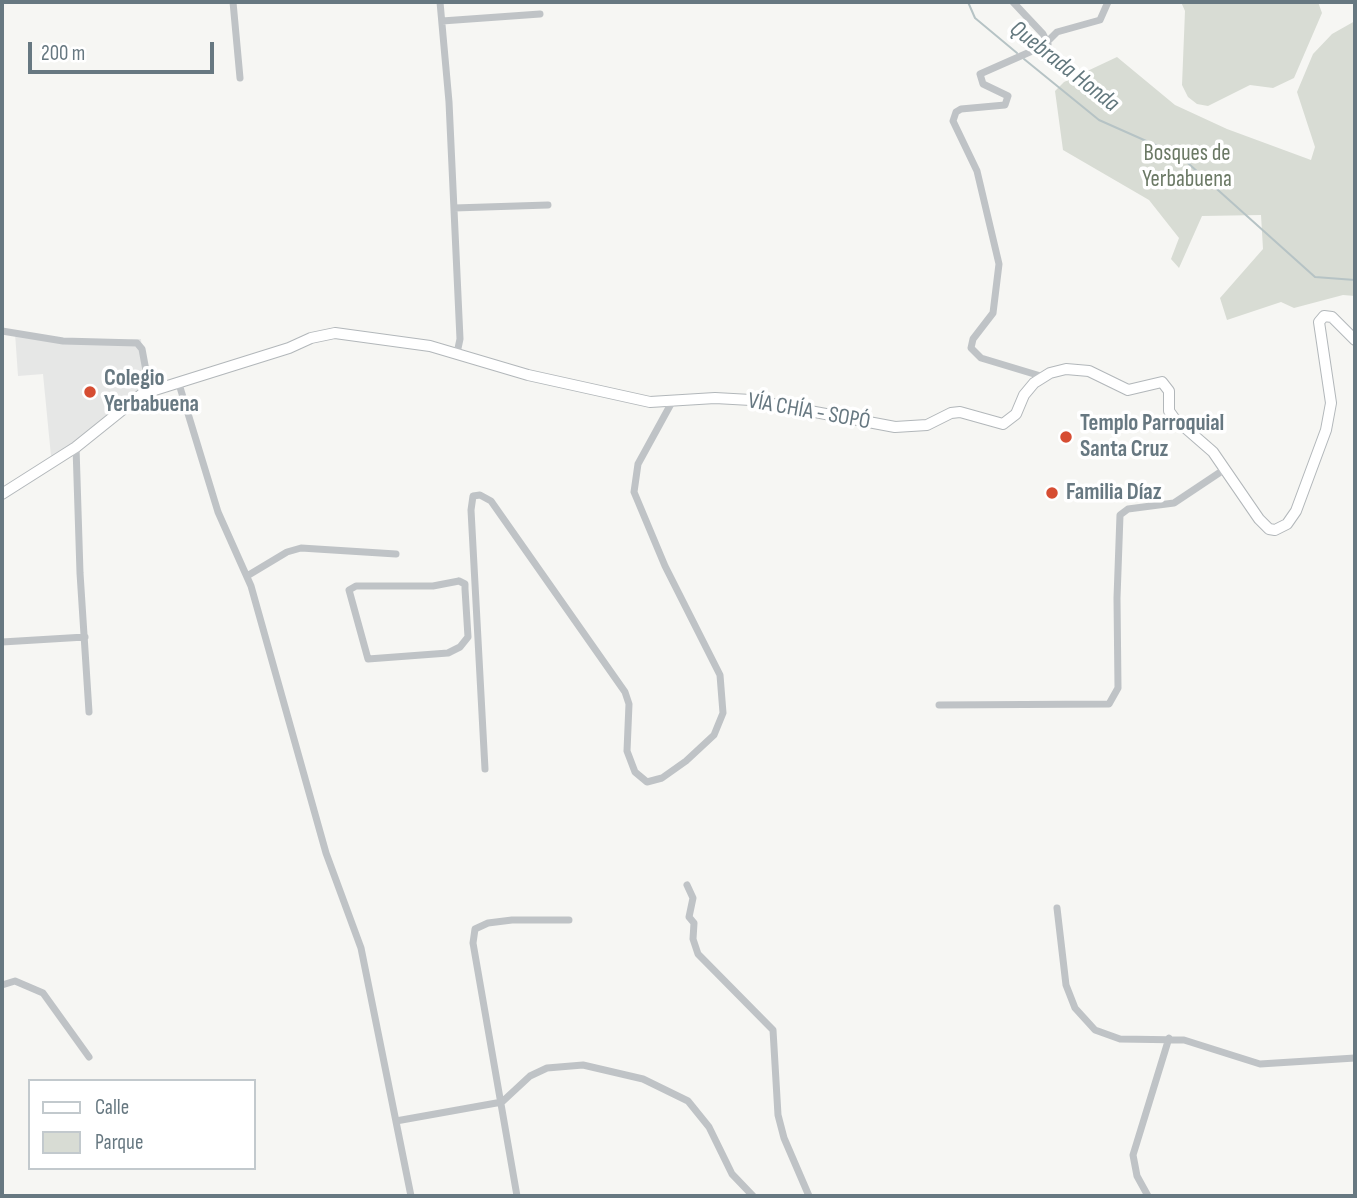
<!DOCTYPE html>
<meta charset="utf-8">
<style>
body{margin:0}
#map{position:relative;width:1357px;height:1198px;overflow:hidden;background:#f6f6f3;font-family:"Sofia Sans Condensed",sans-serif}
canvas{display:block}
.frame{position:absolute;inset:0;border:4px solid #677881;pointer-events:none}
.legend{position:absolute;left:28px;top:1079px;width:228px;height:91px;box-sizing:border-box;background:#fff;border:2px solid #c2c9cd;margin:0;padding:9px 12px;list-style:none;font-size:21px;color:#677881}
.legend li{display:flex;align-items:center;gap:14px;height:35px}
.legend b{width:35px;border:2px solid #c2c9cd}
.scale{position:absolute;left:28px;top:42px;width:186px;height:32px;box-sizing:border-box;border:4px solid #677881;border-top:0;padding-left:9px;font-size:21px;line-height:24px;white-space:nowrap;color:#677881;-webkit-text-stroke:5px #fff;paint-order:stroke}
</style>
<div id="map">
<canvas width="1357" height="1198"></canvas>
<div class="frame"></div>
<ul class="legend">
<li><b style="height:9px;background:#fff"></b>Calle</li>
<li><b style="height:19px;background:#d8dcd4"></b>Parque</li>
</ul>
<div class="scale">200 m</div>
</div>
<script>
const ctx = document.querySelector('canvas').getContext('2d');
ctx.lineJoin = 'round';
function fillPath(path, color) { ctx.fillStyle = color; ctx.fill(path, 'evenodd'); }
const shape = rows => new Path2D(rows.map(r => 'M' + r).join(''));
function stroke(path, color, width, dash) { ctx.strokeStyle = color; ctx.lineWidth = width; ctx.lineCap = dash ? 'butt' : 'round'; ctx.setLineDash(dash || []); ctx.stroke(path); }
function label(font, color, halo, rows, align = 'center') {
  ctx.font = font + ' "Sofia Sans Condensed",sans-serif'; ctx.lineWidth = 7; ctx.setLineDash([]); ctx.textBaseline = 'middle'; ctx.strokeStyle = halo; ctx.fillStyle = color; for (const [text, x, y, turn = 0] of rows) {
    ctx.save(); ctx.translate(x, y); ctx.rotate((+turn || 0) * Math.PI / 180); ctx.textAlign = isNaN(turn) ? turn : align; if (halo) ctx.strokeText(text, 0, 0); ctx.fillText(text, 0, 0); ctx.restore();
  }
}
const built = shape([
 [15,333,63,341,141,339,144,386,125,398,89,433,51,456,43,374,18,376]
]);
const green = shape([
 [1181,2,1318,2,1322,13,1294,78,1273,88,1250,85,1208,106,1197,104,1188,97,1182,85,1185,11],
 [1355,21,1355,296,1343,295,1294,308,1281,302,1227,320,1220,298,1263,249,1261,215,1202,216,1179,268,1171,259,1179,238,1149,200,1063,150,1055,91,1064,82,1117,57,1175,105,1227,129,1311,160,1315,147,1297,92,1313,54,1332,34]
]);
const stream = shape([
 [968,2,975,18,1017,53],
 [1024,59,1099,120,1180,156,1315,277,1355,280]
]);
const street = shape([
 [233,2,240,78],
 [440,2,449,102,460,339,457,353],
 [1013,2,1043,34,1048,44,980,74,983,84,1008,96,1005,105,961,109,956,112,953,121,977,171,999,264,993,313,973,339,971,348,981,358,1044,377],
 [442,21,540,14],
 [1048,41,1057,32,1100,20,1108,2],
 [454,208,548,205],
 [2,331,63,341,137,343,142,349,147,376,155,390],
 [179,384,218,512,251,586,326,853,361,948,411,1196],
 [76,447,80,573,89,712],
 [247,576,287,552,301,548,396,554],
 [459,581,465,584,465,589,468,637,460,647,448,653,368,659,349,590,356,586,433,586,459,581],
 [2,642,85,637],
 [939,705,1109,704,1118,688,1117,598,1120,515,1128,509,1174,503,1225,469],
 [485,769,471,510,473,496,480,495,491,501,625,692,629,704,627,751,635,772,647,782,662,778,686,761,714,735,723,713,720,675,665,566,634,492,638,464,672,402],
 [687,885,693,898,689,917,694,923,693,939,698,954,773,1030,778,1115,784,1138,809,1196],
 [1057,908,1066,985,1075,1008,1095,1030,1120,1039,1184,1040,1260,1064,1355,1058],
 [2,985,15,981,43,993,89,1057],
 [396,1121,502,1102,530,1076,547,1068,583,1065,643,1079,688,1101,709,1127,732,1174,753,1196],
 [517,1196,473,943,475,929,488,923,512,920,569,920],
 [1148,1196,1137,1176,1133,1155,1169,1038]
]);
const secondary = shape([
 [2,494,76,447,142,394,289,348,311,338,335,333,430,346,528,375,650,402,715,398,751,400,895,427,927,425,951,413,960,412,1003,424,1016,414,1024,395,1034,383,1050,373,1066,369,1089,371,1128,390,1162,382,1169,391,1169,411,1174,418,1213,452,1259,519,1269,529,1275,530,1287,524,1296,511,1326,430,1331,403,1319,322,1324,316,1332,317,1355,340]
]);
const markers = [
 [90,392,7,"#d64d32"],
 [1066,437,7,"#d64d32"],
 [1052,493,7,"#d64d32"]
];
const parkNames = [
 ["Bosques de",1187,154],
 ["Yerbabuena",1187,180]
];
const poiNames = [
 ["Colegio",104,379],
 ["Yerbabuena",104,405],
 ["Templo Parroquial",1080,424],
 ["Santa Cruz",1080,450],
 ["Familia Díaz",1066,493]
];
const streetNames = [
 ["VÍA CHÍA - SOPÓ",809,412,10]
];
const waterNames = [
 ["Quebrada Honda",1064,67,38]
];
fillPath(built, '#e6e7e6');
fillPath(green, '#d8dcd4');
stroke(stream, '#b6c3c5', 2);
stroke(secondary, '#b2b7ba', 12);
stroke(street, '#bfc3c6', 7);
stroke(secondary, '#fff', 10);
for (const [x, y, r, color] of markers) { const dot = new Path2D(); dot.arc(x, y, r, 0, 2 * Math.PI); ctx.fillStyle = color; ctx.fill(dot); stroke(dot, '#fff', 2.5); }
label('23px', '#6b7965', '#fff', parkNames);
label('bold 23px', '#677881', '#fff', poiNames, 'left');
label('23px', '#677881', '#fff', streetNames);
label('italic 24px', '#63787e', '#fff', waterNames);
</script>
